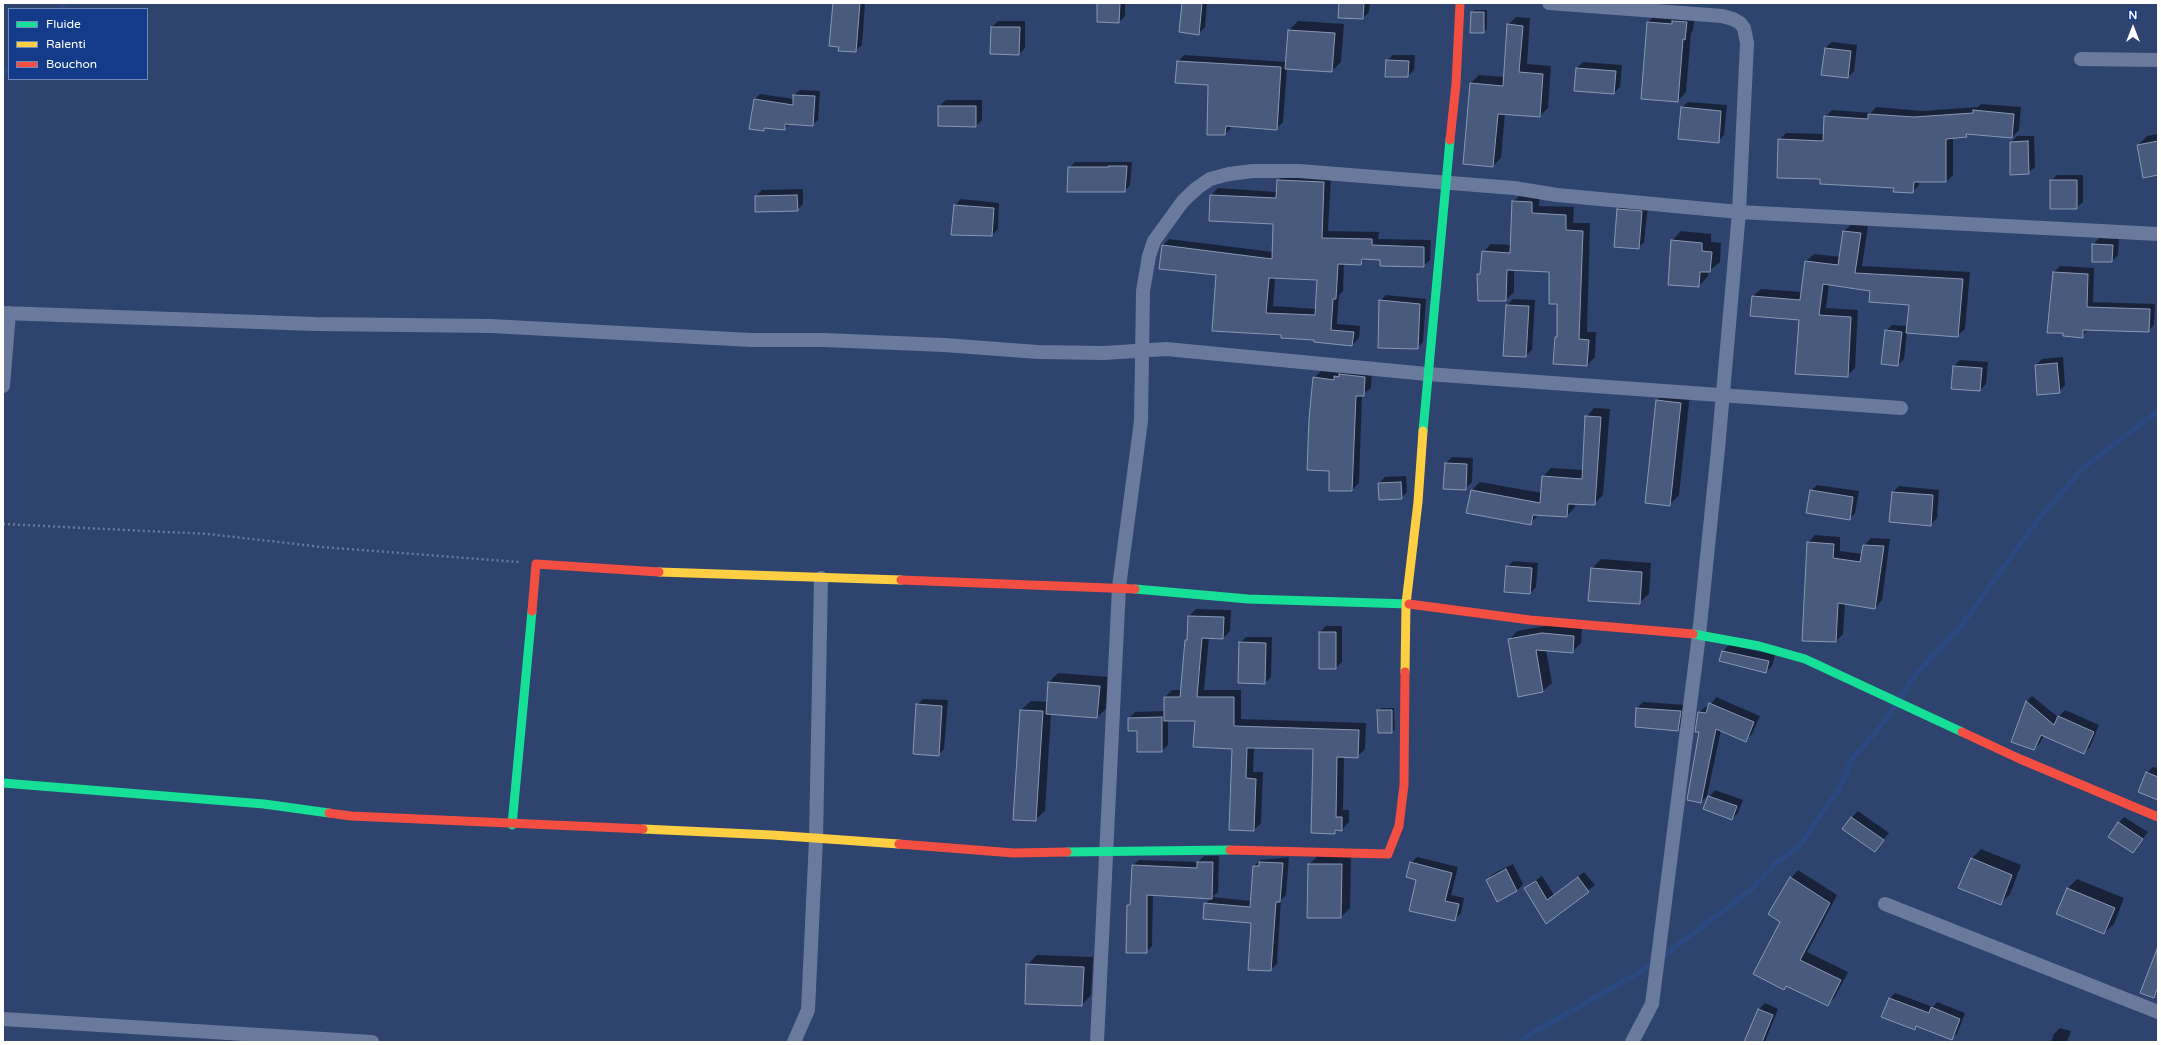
<!DOCTYPE html>
<style>
body{margin:0}
#map{position:relative;width:2161px;height:1045px;overflow:hidden;background:#2e436e;font-family:"Varela Round",sans-serif}
canvas{display:block}
.frame{position:absolute;inset:0;border:4px solid #fff;pointer-events:none}
.legend{position:absolute;left:8px;top:8px;width:140px;height:72px;box-sizing:border-box;background:#133b89;border:1px solid #7189b8;margin:0;padding:5px 7px;list-style:none;font-size:12px;color:#fff}
.legend li{display:flex;align-items:center;gap:8px;height:20px}
.legend b{width:20px;border:1px solid #7189b8}
.north{position:absolute;left:2113px;top:8px;width:40px;height:40px;-webkit-text-stroke:3px #133b89;paint-order:stroke;rotate:0deg;font-size:11px;font-weight:700;line-height:16px;text-align:center;color:#fff}
.north::after{content:'';display:block;margin:auto;width:14px;height:18px;background:#fff;clip-path:polygon(50% 0,100% 100%,50% 72%,0 100%)}
</style>
<div id="map">
<canvas width="2161" height="1045"></canvas>
<div class="frame"></div>
<ul class="legend">
<li><b style="height:5px;background:#16e098"></b>Fluide</li>
<li><b style="height:5px;background:#ffcf43"></b>Ralenti</li>
<li><b style="height:5px;background:#f24e42"></b>Bouchon</li>
</ul>
<div class="north">N</div>
</div>
<script>
const ctx = document.querySelector('canvas').getContext('2d');
ctx.lineJoin = 'round';
function fillPath(path, color) { ctx.fillStyle = color; ctx.fill(path, 'evenodd'); }
const shape = rows => new Path2D(rows.map(r => 'M' + r).join(''));
function stroke(path, color, width, dash) { ctx.strokeStyle = color; ctx.lineWidth = width; ctx.lineCap = dash ? 'butt' : 'round'; ctx.setLineDash(dash || []); ctx.stroke(path); }
const shadow = shape([
 [834,3,865,3,862,45,855,51,840,46],
 [1098,3,1125,3,1125,16,1119,22],
 [1183,3,1207,3,1205,27,1198,34],
 [1340,3,1370,3,1369,12,1363,18],
 [1475,10,1487,10,1487,29,1484,32,1472,12],
 [1656,14,1695,14,1693,30,1691,33,1686,92,1678,101,1648,22],
 [1516,17,1530,18,1527,64,1551,66,1548,108,1540,116,1505,113,1501,158,1493,166,1471,83,1479,75,1504,77,1508,25],
 [998,21,1025,21,1025,48,1019,54,991,53,992,27],
 [1298,21,1344,24,1341,62,1332,71,1287,68,1283,122,1277,128,1231,125,1231,128,1225,134,1210,84,1178,62,1184,55,1287,62,1289,30],
 [1832,42,1857,45,1854,71,1848,77,1825,48],
 [1393,55,1415,55,1414,70,1408,76,1386,76,1386,61],
 [1583,62,1622,65,1620,87,1614,93,1575,90,1577,68],
 [800,90,820,91,818,120,812,125,790,124,784,129,766,127,763,130,755,99,760,94,794,99,794,95],
 [946,100,982,100,982,120,976,126,939,106],
 [1688,102,1727,105,1724,135,1718,142,1681,108],
 [1981,104,2021,107,2019,130,2012,137,1969,134,1966,136,1953,137,1953,175,1946,182,1919,182,1919,185,1912,192,1895,187,1821,178,1779,140,1786,133,1824,134,1825,117,1832,110,1871,113,1876,107,1922,111,1978,107],
 [2158,134,2158,174,2138,145,2147,136],
 [2017,136,2034,136,2035,167,2028,173,2011,142],
 [1075,162,1132,162,1130,185,1125,191,1069,168],
 [1285,174,1331,176,1328,231,1379,232,1378,239,1431,240,1430,260,1423,266,1366,258,1360,264,1344,264,1343,291,1339,295,1337,324,1360,326,1359,338,1352,345,1315,339,1213,330,1218,275,1163,245,1169,239,1273,252,1274,224,1211,195,1218,188,1277,192,1278,181],
 [1275,277,1318,280,1316,309,1273,306],
 [2057,175,2083,175,2083,202,2076,208,2051,181],
 [803,189,803,204,797,210,756,196,762,190],
 [1521,194,1540,195,1539,206,1574,207,1573,223,1590,223,1587,332,1596,332,1595,357,1587,365,1556,338,1558,336,1558,303,1550,271,1514,269,1514,292,1506,300,1478,275,1482,272,1483,252,1491,244,1511,245,1513,202],
 [961,199,999,203,998,229,992,235,955,205],
 [1624,203,1648,206,1644,242,1638,248,1618,210],
 [1852,224,1868,226,1862,266,1970,272,1965,329,1957,336,1907,332,1904,359,1898,365,1886,331,1892,325,1908,326,1910,304,1871,290,1829,284,1826,308,1858,310,1855,368,1847,376,1800,319,1753,296,1761,289,1802,292,1806,261,1814,254,1841,257,1844,231],
 [1681,231,1711,234,1711,242,1721,243,1720,262,1709,271,1708,276,1699,286,1672,241],
 [2099,238,2119,239,2118,255,2112,261,2093,245],
 [2060,266,2094,268,2093,302,2155,304,2154,325,2149,330,2088,329,2082,337,2054,272],
 [1386,295,1426,299,1423,342,1417,348,1380,301],
 [1513,299,1535,300,1532,350,1525,356,1507,305],
 [2063,357,2065,385,2059,392,2036,365,2042,359],
 [1960,360,1988,362,1986,384,1980,390,1954,366],
 [1342,369,1372,370,1371,388,1362,395,1359,483,1352,490,1330,470,1314,378,1321,371,1339,373],
 [1666,392,1690,394,1679,495,1670,504,1656,401],
 [1594,408,1610,409,1603,495,1594,504,1576,503,1575,507,1567,516,1539,514,1530,524,1472,490,1480,482,1542,493,1543,477,1551,468,1583,470,1586,417],
 [1452,457,1473,458,1472,482,1465,489,1446,463],
 [1406,476,1407,492,1401,498,1379,483,1385,477],
 [1817,485,1859,491,1855,513,1849,519,1811,491],
 [1899,486,1939,490,1937,518,1930,525,1893,492],
 [1815,535,1840,537,1840,551,1863,554,1864,546,1871,538,1890,539,1882,600,1875,608,1845,603,1843,634,1836,641,1803,640,1808,543],
 [1601,559,1651,563,1649,594,1639,603,1592,569],
 [1513,561,1538,563,1536,587,1530,593,1507,567],
 [1196,609,1231,610,1230,631,1223,638,1209,637,1204,690,1241,690,1241,719,1366,723,1365,749,1357,757,1344,756,1343,810,1349,810,1349,822,1342,830,1338,829,1335,833,1314,748,1254,747,1253,772,1263,772,1261,823,1254,830,1234,748,1196,720,1168,720,1168,745,1162,751,1138,730,1129,718,1135,712,1165,711,1165,697,1172,690,1182,690,1189,616],
 [1551,625,1582,627,1581,643,1572,652,1546,650,1552,683,1543,691,1519,696,1509,640,1517,631],
 [1326,626,1342,626,1342,662,1336,668,1320,632],
 [1246,637,1272,637,1271,677,1265,683,1240,643],
 [1729,645,1775,655,1772,666,1766,672,1723,651],
 [1058,673,1109,677,1107,708,1097,717,1051,714,1045,811,1035,820,1021,710,1031,701,1048,702,1049,682],
 [2032,696,2058,717,2065,710,2099,725,2090,747,2084,753,2044,735,2040,743,2034,749,2026,702],
 [1716,697,1760,716,1752,734,1746,740,1721,730,1707,796,1701,802,1699,713,1705,707,1709,707],
 [923,699,948,700,944,749,938,755,917,705],
 [1643,702,1686,705,1684,724,1678,730,1636,726,1637,708],
 [1381,708,1394,708,1395,729,1392,732,1379,732,1378,711],
 [2153,767,2158,768,2158,799,2147,773],
 [1715,790,1743,800,1738,813,1732,819,1709,797],
 [1858,811,1889,833,1874,851,1851,818],
 [2124,817,2148,832,2133,851,2118,823],
 [1981,849,2021,865,2010,894,2000,904,1971,859],
 [1318,855,1351,855,1350,908,1341,917,1309,865],
 [1204,856,1219,856,1218,892,1212,897,1251,901,1254,866,1260,860,1289,857,1286,895,1281,900,1277,964,1270,970,1252,922,1205,904,1211,898,1153,894,1152,946,1146,952,1128,906,1131,902,1132,866,1139,860,1198,862],
 [1417,857,1458,867,1451,895,1464,898,1461,913,1455,919,1417,879,1411,863],
 [1513,864,1523,884,1517,891,1487,880,1493,874],
 [1798,870,1837,895,1807,952,1848,972,1835,997,1828,1005,1787,986,1784,989,1781,921,1791,878],
 [1584,872,1595,885,1546,923,1525,888,1542,876,1554,895],
 [2077,879,2124,898,2114,924,2104,933,2057,914,2068,888],
 [2158,952,2158,992,2153,997,2156,954],
 [1037,955,1093,957,1091,995,1082,1005,1027,965],
 [1895,993,1933,1007,1937,1002,1965,1013,1957,1034,1951,1039,1918,1026,1914,1029,1883,1017,1890,998],
 [1765,1003,1778,1009,1765,1042,1745,1042,1758,1010],
 [2060,1028,2071,1031,2067,1042,2051,1042,2054,1034]
]);
const stream = shape([
 [61,9,65,3],
 [3,74,9,68],
 [1900,699,1916,674,1962,625,2037,521,2083,468,2158,411],
 [1517,1042,1650,966,1751,890,1774,865,1800,845,1839,789,1852,759,1877,731,1895,706]
]);
const building = shape([
 [833,3,860,3,856,52,838,51,839,47,829,46,833,3],
 [1097,3,1120,3,1119,23,1097,22,1097,3],
 [1182,3,1202,3,1199,35,1179,32,1182,3],
 [1339,3,1364,3,1363,19,1338,18,1339,3],
 [1471,12,1484,12,1484,33,1470,33,1471,12],
 [1672,21,1687,22,1685,40,1683,39,1678,102,1641,99,1647,22,1672,24,1672,21],
 [1507,24,1523,26,1519,72,1543,74,1540,117,1498,114,1493,167,1463,164,1470,83,1503,86,1507,24],
 [991,27,1020,27,1019,55,990,54,991,27],
 [1288,30,1335,33,1332,72,1285,69,1288,30],
 [1825,48,1851,51,1848,78,1821,75,1825,48],
 [1386,60,1409,61,1408,77,1385,77,1386,60],
 [1177,61,1281,67,1277,130,1226,126,1225,135,1207,135,1208,85,1175,83,1177,61],
 [1576,68,1616,71,1614,94,1574,91,1576,68],
 [793,95,815,96,813,126,785,124,785,130,764,128,764,131,749,129,754,99,793,105,793,95],
 [938,106,976,106,976,127,938,126,938,106],
 [1681,107,1721,111,1719,143,1678,139,1681,107],
 [1973,110,2014,114,2012,138,1966,134,1967,137,1946,139,1946,182,1914,182,1913,193,1893,192,1894,188,1820,184,1820,179,1777,178,1778,139,1823,141,1824,116,1868,119,1868,114,1914,117,1973,113,1973,110],
 [2028,141,2029,174,2010,175,2010,142,2028,141],
 [2158,141,2158,175,2143,178,2137,145,2158,141],
 [1109,166,1127,166,1125,192,1067,192,1068,167,1109,167,1109,166],
 [1277,180,1324,182,1322,238,1372,239,1372,245,1424,247,1424,267,1380,266,1380,260,1362,259,1361,265,1338,264,1336,299,1333,299,1331,330,1354,332,1352,346,1314,342,1314,340,1281,338,1281,335,1212,331,1216,275,1159,269,1162,245,1272,259,1273,224,1209,221,1210,195,1276,198,1277,180],
 [1269,278,1317,280,1315,315,1266,313,1269,278],
 [2050,180,2077,180,2077,209,2050,209,2050,180],
 [797,195,798,211,755,212,755,196,797,195],
 [1512,201,1532,202,1532,213,1566,215,1566,230,1583,231,1579,339,1589,340,1587,366,1553,364,1555,337,1557,337,1557,304,1549,304,1549,272,1507,270,1506,301,1478,301,1477,274,1480,274,1482,251,1510,253,1512,201],
 [954,205,994,208,992,236,951,235,954,205],
 [1617,209,1642,211,1639,249,1614,247,1617,209],
 [1843,231,1861,233,1855,273,1963,279,1958,337,1906,333,1909,305,1869,302,1870,291,1823,284,1819,315,1851,317,1848,377,1795,374,1799,320,1750,316,1752,296,1800,300,1805,261,1838,265,1843,231],
 [1671,240,1702,243,1702,251,1712,252,1710,272,1700,272,1699,287,1668,285,1671,240],
 [2092,244,2113,245,2112,262,2092,262,2092,244],
 [2053,272,2088,274,2087,307,2150,309,2149,332,2083,330,2083,338,2063,336,2063,333,2047,333,2053,272],
 [1379,300,1420,304,1418,349,1378,348,1379,300],
 [1506,305,1529,306,1526,357,1503,356,1506,305],
 [1885,330,1902,332,1898,366,1881,364,1885,330],
 [2057,363,2060,393,2037,395,2035,365,2057,363],
 [1953,366,1982,368,1980,391,1951,389,1953,366],
 [1339,374,1365,377,1364,396,1356,396,1352,491,1329,491,1329,471,1307,470,1309,419,1313,377,1334,380,1334,376,1339,377,1339,374],
 [1656,400,1681,403,1670,506,1645,503,1656,400],
 [1585,416,1601,417,1595,505,1568,504,1567,517,1533,515,1531,525,1466,513,1471,490,1540,503,1542,476,1582,479,1585,416],
 [1445,463,1467,464,1466,490,1443,489,1445,463],
 [1401,482,1402,499,1379,500,1378,483,1401,482],
 [1810,490,1853,497,1850,520,1806,513,1810,490],
 [1892,492,1933,495,1931,526,1889,522,1892,492],
 [1807,542,1834,544,1833,558,1860,562,1863,545,1884,546,1875,609,1838,603,1836,642,1802,641,1807,542],
 [1506,566,1532,568,1530,594,1504,592,1506,566],
 [1591,568,1642,572,1640,604,1588,601,1591,568],
 [1188,616,1224,617,1223,639,1202,638,1197,697,1234,697,1234,726,1359,730,1358,758,1337,757,1336,817,1342,817,1342,831,1335,830,1335,834,1311,833,1313,749,1247,748,1246,778,1256,779,1254,831,1229,830,1232,749,1193,747,1195,721,1164,721,1164,697,1180,697,1185,640,1187,640,1188,616],
 [1319,632,1336,632,1336,669,1319,669,1319,632],
 [1542,633,1574,636,1573,653,1536,650,1543,692,1518,697,1508,639,1542,633],
 [1239,642,1266,643,1265,684,1238,683,1239,642],
 [1722,651,1769,661,1766,673,1719,661,1722,651],
 [1048,682,1100,686,1097,718,1046,714,1048,682],
 [2026,701,2054,725,2058,716,2094,732,2084,754,2041,735,2034,750,2011,742,2026,701],
 [1709,703,1754,722,1746,742,1716,729,1701,803,1687,800,1699,732,1695,732,1698,712,1706,713,1709,703],
 [916,704,942,706,939,756,913,754,916,704],
 [1636,708,1681,711,1678,731,1635,727,1636,708],
 [1020,710,1043,711,1036,821,1013,820,1020,710],
 [1377,710,1392,710,1392,733,1378,733,1377,710],
 [1162,717,1162,752,1137,752,1137,731,1128,731,1128,718,1162,717],
 [2146,772,2158,777,2158,800,2138,792,2146,772],
 [1708,796,1737,806,1732,820,1703,809,1708,796],
 [1851,817,1884,840,1875,852,1842,829,1851,817],
 [2118,822,2143,839,2133,853,2108,837,2118,822],
 [1971,858,2012,875,2001,905,1958,888,1971,858],
 [1197,862,1213,862,1212,899,1147,895,1147,953,1126,953,1127,905,1130,905,1132,865,1197,868,1197,862],
 [1259,862,1283,863,1280,902,1276,902,1271,971,1248,970,1251,923,1203,919,1204,903,1250,907,1253,866,1259,866,1259,862],
 [1410,862,1452,873,1445,901,1459,904,1455,921,1409,911,1416,880,1406,877,1410,862],
 [1308,864,1342,864,1341,918,1307,918,1308,864],
 [1506,869,1517,891,1497,902,1486,880,1506,869],
 [1578,877,1589,892,1546,924,1524,888,1536,881,1547,900,1578,877],
 [1790,877,1830,903,1800,960,1841,980,1828,1006,1786,986,1784,990,1753,974,1780,922,1768,914,1790,877],
 [2067,888,2115,908,2104,934,2056,914,2067,888],
 [2157,949,2158,987,2154,998,2140,993,2157,949],
 [1026,964,1084,967,1082,1006,1025,1004,1026,964],
 [1889,998,1929,1013,1931,1007,1960,1019,1952,1040,1916,1026,1915,1030,1881,1017,1889,998],
 [1758,1009,1773,1015,1762,1042,1744,1042,1758,1009]
]);
const path = shape([
 [3,524,208,534,322,547,519,562]
]);
const street = shape([
 [1549,3,1722,16,1733,19,1740,23,1744,28,1747,43,1739,212,1718,449,1699,635,1652,1004,1632,1042],
 [2081,59,2158,60],
 [3,313,315,324,491,326,751,340,824,340,944,345,1038,352,1104,353,1166,349,1427,374,1901,408],
 [3,386,9,313],
 [1885,904,2158,1012],
 [3,1019,372,1042],
 [794,1042,808,1010,816,839,821,578],
 [1097,1042,1119,587,1141,421,1143,291,1149,256,1154,241,1183,201,1197,188,1210,179,1229,174,1253,171,1299,171,1514,188,1557,195,1739,212,2158,234]
]);
const fast = shape([
 [1423,431,1450,140],
 [1135,589,1248,599,1409,604],
 [1693,634,1759,646,1805,659,1962,732],
 [3,783,264,804,329,813],
 [512,825,532,611],
 [1067,852,1230,850]
]);
const slow = shape([
 [659,572,901,580],
 [1405,672,1406,604,1418,502,1423,431],
 [643,829,772,835,899,844]
]);
const jam = shape([
 [1450,140,1456,84,1460,3],
 [901,580,1135,589],
 [1409,604,1530,620,1693,634],
 [532,611,536,564,659,572],
 [1962,732,2020,759,2158,817],
 [329,813,351,816,643,829],
 [899,844,1014,853,1067,852],
 [1230,850,1388,854,1399,826,1404,785,1405,672]
]);
fillPath(shadow, '#0007');
stroke(stream, '#2b4881', 5.5);
fillPath(building, '#495b7d');
stroke(building, '#8997b2', 1);
stroke(path, '#6a7a9c', 2.5, [2, 3]);
stroke(street, '#6a7a9c', 14);
stroke(fast, '#16e098', 9);
stroke(slow, '#ffcf43', 9);
stroke(jam, '#f24e42', 9);
</script>
